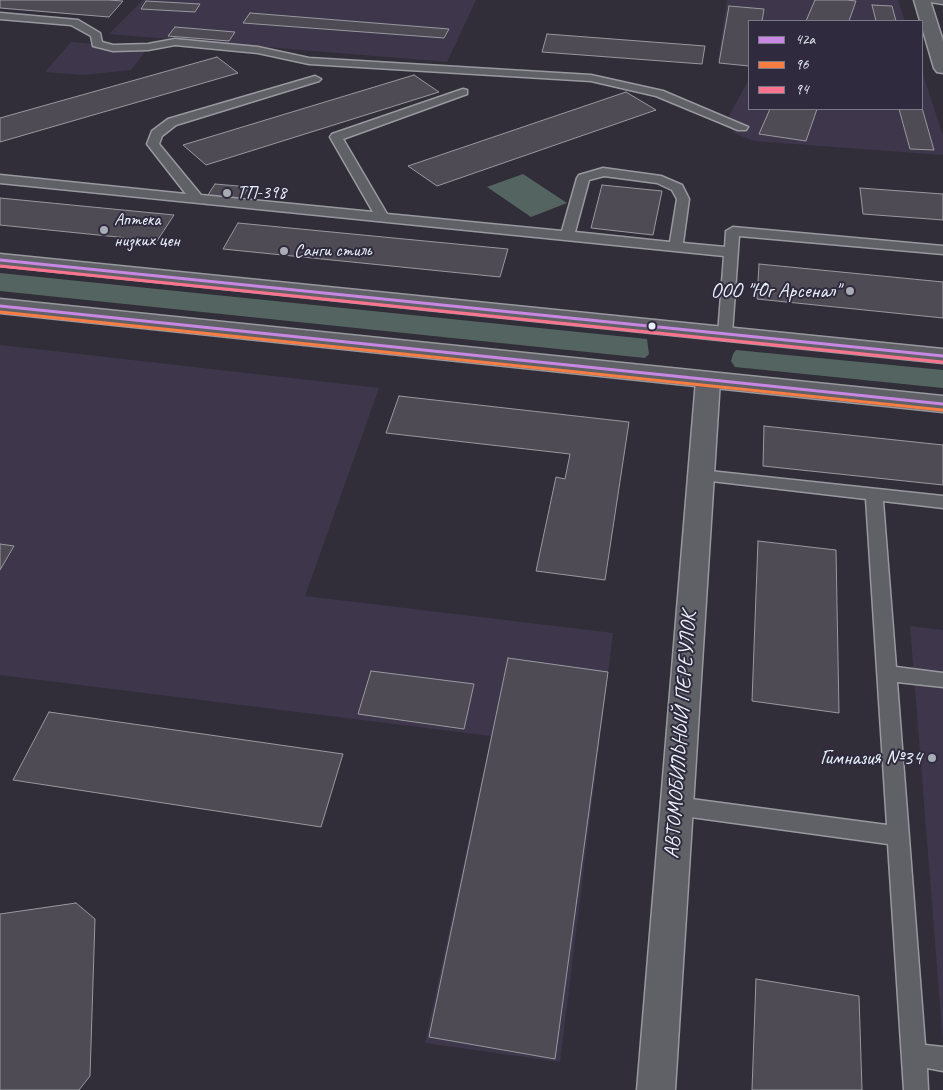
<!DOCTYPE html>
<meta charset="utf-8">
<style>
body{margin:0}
#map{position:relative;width:943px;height:1090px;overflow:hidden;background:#312e39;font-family:Caveat,sans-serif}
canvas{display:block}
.legend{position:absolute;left:748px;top:20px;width:175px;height:90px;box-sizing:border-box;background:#2f2a3d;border:1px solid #797a88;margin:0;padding:6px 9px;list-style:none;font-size:15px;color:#e8f1f8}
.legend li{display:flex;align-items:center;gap:10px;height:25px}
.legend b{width:25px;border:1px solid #797a88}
</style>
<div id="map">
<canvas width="943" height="1090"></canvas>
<ul class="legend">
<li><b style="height:6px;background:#c787e3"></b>42a</li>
<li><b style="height:6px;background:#f77d43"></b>96</li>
<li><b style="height:6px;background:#fc738d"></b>94</li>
</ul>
</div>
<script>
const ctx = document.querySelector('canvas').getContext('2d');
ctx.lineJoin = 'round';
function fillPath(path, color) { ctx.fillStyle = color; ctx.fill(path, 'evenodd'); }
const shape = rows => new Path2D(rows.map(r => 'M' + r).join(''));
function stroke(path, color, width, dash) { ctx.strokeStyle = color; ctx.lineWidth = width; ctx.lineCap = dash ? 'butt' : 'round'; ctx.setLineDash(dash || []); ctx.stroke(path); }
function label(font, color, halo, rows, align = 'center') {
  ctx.font = font + ' Caveat,sans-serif'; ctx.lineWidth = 4; ctx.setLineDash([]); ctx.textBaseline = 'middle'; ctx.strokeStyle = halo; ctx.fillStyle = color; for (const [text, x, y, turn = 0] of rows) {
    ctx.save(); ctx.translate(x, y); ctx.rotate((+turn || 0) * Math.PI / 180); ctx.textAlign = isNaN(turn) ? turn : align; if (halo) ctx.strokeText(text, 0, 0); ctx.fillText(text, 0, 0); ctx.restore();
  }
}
const built = shape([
 [143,0,476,0,447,62,109,34],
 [727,0,898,0,905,21,749,21,749,62,718,60],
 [71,42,148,48,131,70,83,75,45,72],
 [922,71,943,136,943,155,754,141,734,133,728,125,729,116,749,79,749,109,922,109],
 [0,345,379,388,305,596,613,633,560,1062,425,1043,491,736,0,675],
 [910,626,943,630,943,1043,927,840]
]);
const green = shape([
 [523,174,567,203,531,217,487,187],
 [0,273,647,339,649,354,645,358,0,291],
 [736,350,943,370,943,388,735,367,731,361,733,354]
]);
const building = shape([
 [0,0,108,0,123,1,109,17,0,8,0,0],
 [815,0,847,0,856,1,849,21,806,21,815,0],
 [146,1,200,4,195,12,141,9,146,1],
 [872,5,892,6,896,21,876,21,872,5],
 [729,6,764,9,762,21,749,21,749,66,719,63,729,6],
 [250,13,449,29,444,38,243,23,250,13],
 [175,27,235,32,229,41,168,36,175,27],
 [547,34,705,46,702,64,542,52,547,34],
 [217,57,238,73,0,142,0,118,217,57],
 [414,75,439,92,206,165,183,145,414,75],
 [626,92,656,110,437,186,408,166,626,92],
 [922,108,934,150,910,149,899,109,922,108],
 [770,109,817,109,806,141,759,134,770,109],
 [215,184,249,187,240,201,206,198,215,184],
 [602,185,662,191,653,235,591,228,602,185],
 [860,188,943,194,943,220,863,214,860,188],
 [0,198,174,215,157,241,0,225,0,198],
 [238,223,508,249,500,277,223,249,238,223],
 [759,264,943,282,943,318,757,299,759,264],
 [399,396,629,422,605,580,536,571,556,477,565,479,570,454,386,433,399,396],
 [764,426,943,445,943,485,763,466,764,426],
 [758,541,836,550,839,713,752,701,758,541],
 [0,544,14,546,0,570,0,544],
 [508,658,608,672,555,1059,429,1037,508,658],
 [371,671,474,684,464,729,358,714,371,671],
 [49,712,343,754,321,827,13,780,49,712],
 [76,903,95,919,90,1076,79,1090,0,1090,0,914,76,903],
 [756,979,859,996,862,1090,752,1090,756,979]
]);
const service = shape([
 [929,0,943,0,943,4,930,2,929,0],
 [0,13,78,20,100,33,102,42,113,45,148,44,175,39,258,47,309,58,591,75,663,91,748,127,746,130,738,130,656,96,591,81,309,64,258,53,175,45,148,50,113,51,93,46,91,36,71,25,0,19,0,13],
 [315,76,321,79,319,81,176,125,162,136,159,144,201,195,373,212,330,137,332,134,463,89,467,90,467,94,343,139,387,214,562,231,577,178,579,175,603,168,661,176,682,185,689,199,683,243,725,247,726,231,733,227,943,246,943,254,739,236,732,334,725,338,718,334,724,256,0,183,0,175,186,194,147,144,152,131,168,119,315,76],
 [604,176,657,183,672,190,677,199,670,242,575,232,589,180,604,176],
 [700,470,943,496,943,508,883,501,896,667,943,673,943,687,897,682,925,1045,943,1047,943,1071,927,1068,928,1090,904,1090,888,844,676,815,669,812,666,806,669,800,676,797,887,825,866,499,694,479,692,475,694,471,700,470]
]);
const minor = shape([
 [708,373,717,375,720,380,675,1090,637,1090,696,380,699,375,708,373]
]);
const tertiary = shape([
 [914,0,930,0,943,41,943,73,937,72,934,68,914,0]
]);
const secondary = shape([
 [0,254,943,349,943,363,0,266,0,254],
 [0,299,943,396,943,412,0,313,0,299]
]);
const bus1 = shape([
 [0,260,943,356],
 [0,306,943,404]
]);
const bus2 = shape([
 [0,312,942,410]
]);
const bus3 = shape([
 [0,266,942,362]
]);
const markers = [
 [227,193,5,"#a8adb5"],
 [104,230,5,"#a8adb5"],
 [284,251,5,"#a8adb5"],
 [850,291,5,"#a8adb5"],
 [652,326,4.5,"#e8f1f8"],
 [932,758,5,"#a8adb5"]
];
const farPoinames = [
 ["ТП-398",237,193],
 ["Аптека",114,220],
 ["низких цен",114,241],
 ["Санги стиль",294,251]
];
const poiNames = [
 ["ООО \"Юг Арсенал\"",840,291],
 ["Гимназия №34",922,758]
];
const streetNames = [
 ["АВТОМОБИЛЬНЫЙ ПЕРЕУЛОК",681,735,-86]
];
fillPath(built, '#3e374b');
fillPath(green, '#546561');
fillPath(building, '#4f4b55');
stroke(building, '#98999f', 1);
stroke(service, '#98999f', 3);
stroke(minor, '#98999f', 3);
stroke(tertiary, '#98999f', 3);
stroke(secondary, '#98999f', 3);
fillPath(service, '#606067');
fillPath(minor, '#606067');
fillPath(tertiary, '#606067');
fillPath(secondary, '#606067');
stroke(bus1, '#c787e3', 3);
stroke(bus2, '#f77d43', 3);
stroke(bus3, '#fc738d', 3);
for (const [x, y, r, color] of markers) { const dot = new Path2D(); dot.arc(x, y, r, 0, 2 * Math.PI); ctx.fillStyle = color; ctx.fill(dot); stroke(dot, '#2f2a3d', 2); }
label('18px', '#e8f1f8', '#2f2a3d', farPoinames, 'left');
label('21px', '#e8f1f8', '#2f2a3d', poiNames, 'right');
label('21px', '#e8f1f8', '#2f2a3d', streetNames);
</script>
